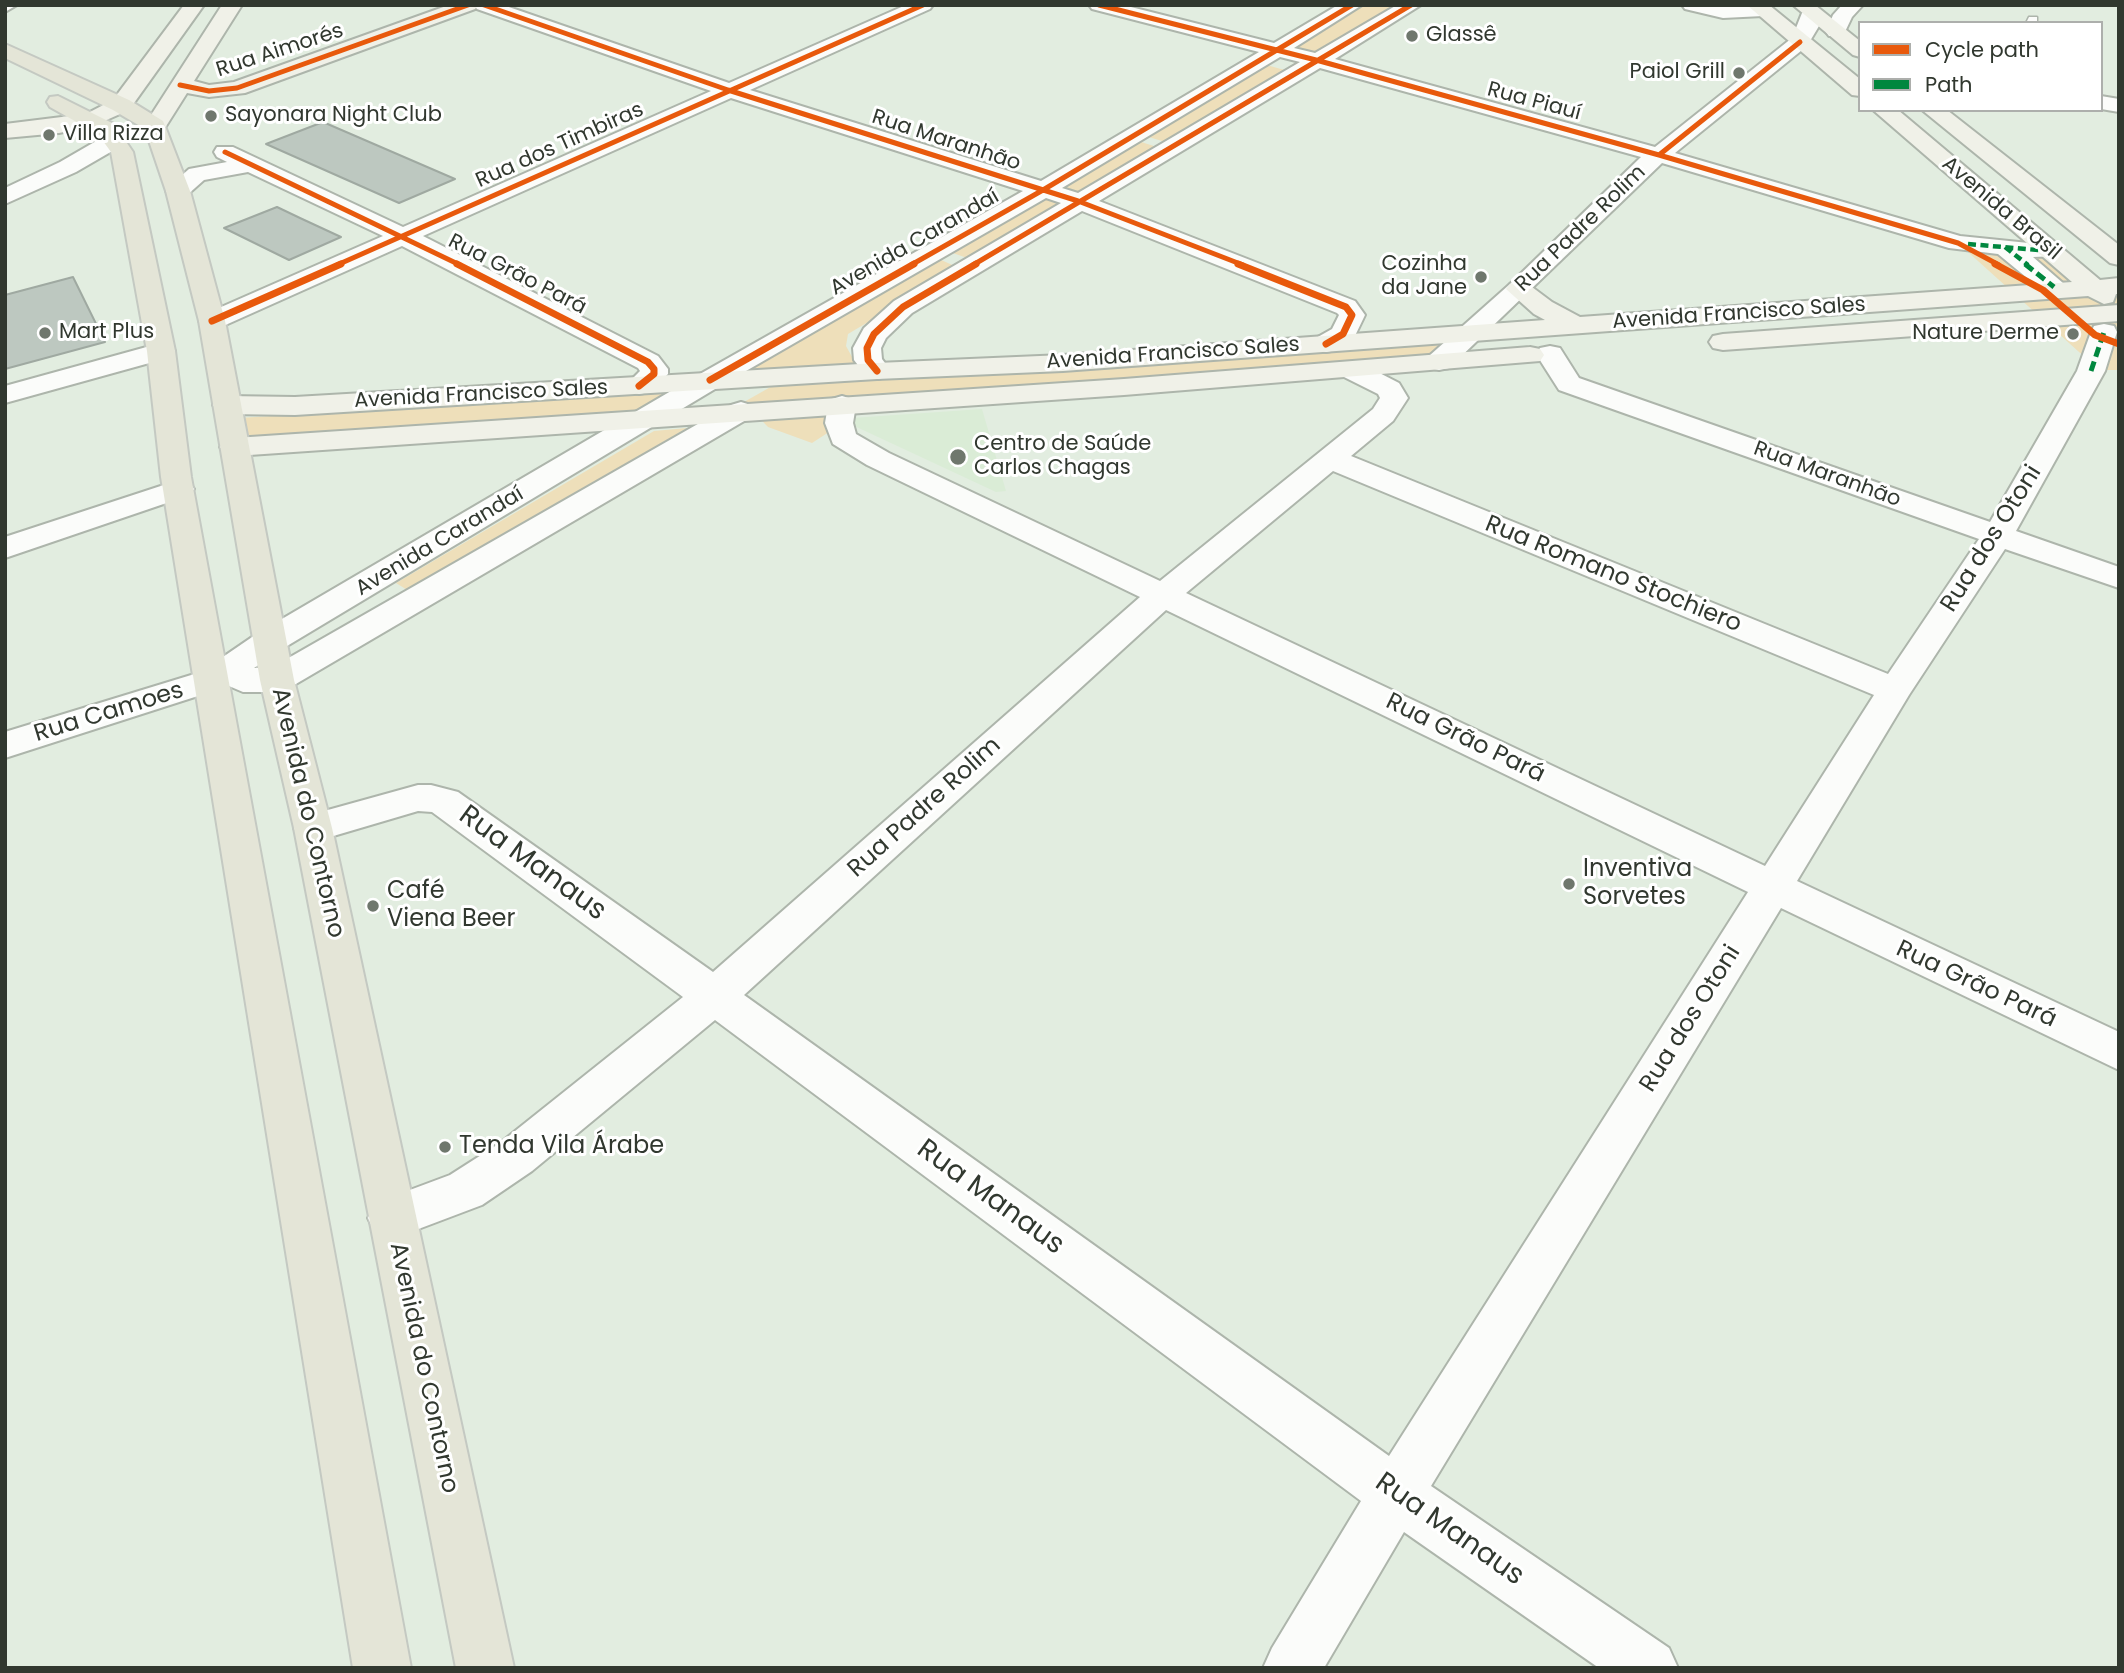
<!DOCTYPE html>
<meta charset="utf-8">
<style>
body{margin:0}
#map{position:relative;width:2124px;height:1673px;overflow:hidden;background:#e2ede0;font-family:Poppins,sans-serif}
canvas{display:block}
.frame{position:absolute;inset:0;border:7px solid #31382f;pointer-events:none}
.legend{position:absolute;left:1858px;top:21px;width:245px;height:91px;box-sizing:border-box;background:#fff;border:2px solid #adafac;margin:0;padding:9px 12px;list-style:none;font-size:21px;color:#31382f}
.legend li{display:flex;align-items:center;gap:14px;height:35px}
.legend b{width:35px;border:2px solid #adafac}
</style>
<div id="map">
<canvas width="2124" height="1673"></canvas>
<div class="frame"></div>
<ul class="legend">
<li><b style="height:9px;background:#e8590c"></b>Cycle path</li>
<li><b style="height:9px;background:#00873e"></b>Path</li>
</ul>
</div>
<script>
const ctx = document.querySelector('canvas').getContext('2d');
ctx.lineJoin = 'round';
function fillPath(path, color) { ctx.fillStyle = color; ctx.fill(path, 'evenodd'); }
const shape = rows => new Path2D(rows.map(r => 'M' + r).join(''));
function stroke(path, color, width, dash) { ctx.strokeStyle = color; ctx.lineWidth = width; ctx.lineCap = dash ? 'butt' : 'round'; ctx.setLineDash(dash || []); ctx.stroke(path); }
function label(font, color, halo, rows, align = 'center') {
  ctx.font = font + ' Poppins,sans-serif'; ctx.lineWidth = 6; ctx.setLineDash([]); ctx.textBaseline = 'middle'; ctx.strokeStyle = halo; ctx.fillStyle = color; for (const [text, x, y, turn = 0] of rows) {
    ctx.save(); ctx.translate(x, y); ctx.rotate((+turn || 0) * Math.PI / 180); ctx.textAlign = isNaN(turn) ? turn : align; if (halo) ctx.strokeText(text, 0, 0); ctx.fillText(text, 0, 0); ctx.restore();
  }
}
const built = shape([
 [982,409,1006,491,996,492,848,423,852,418]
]);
const green = shape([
 [1360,5,1403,5,1319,53,1291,46],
 [1263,64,1288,71,1169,143,1145,136],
 [1135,140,1160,148,1076,197,1052,190],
 [1043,194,1068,202,973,260,947,251],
 [1958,243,2045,244,2097,288,2119,288,2119,370,2099,370],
 [939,259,959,268,848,334,846,346,857,366,736,372],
 [1452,339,1432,357,827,400,829,432,812,443,768,427,744,402,774,385,1047,370],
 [672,391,633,413,248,439,239,418],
 [687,428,412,593,396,583,654,431]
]);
const building = shape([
 [323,122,455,179,399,203,266,144,323,122],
 [277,207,300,218,341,237,289,260,224,228,277,207],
 [73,277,105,342,5,369,5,295,73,277]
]);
const lane = shape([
 [2029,17,2037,17,2037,23,2026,23,2029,17]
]);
const street = shape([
 [5,5,17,5,5,12,5,5],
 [474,5,503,5,729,83,906,5,933,5,930,9,750,90,1041,181,1259,52,1092,9,1089,5,1123,5,1274,43,1338,5,1362,5,1294,48,1315,53,1397,5,1421,5,1335,59,1655,147,1792,38,1802,13,1812,7,1822,13,1819,26,1807,46,1675,153,1960,236,2058,246,2062,251,2058,256,2033,257,2071,290,2067,296,2058,298,2049,296,1998,254,1949,248,1662,163,1449,368,1439,370,1429,368,1425,362,1429,356,1510,284,1641,157,1320,68,1099,201,1355,301,1365,315,1353,340,1336,350,1326,352,1316,350,1312,344,1316,338,1332,329,1339,315,1337,313,1082,211,912,313,886,338,881,348,882,359,891,371,887,377,877,379,867,377,854,360,853,348,864,328,894,301,1061,203,1046,198,720,386,282,649,254,668,271,668,731,405,741,402,751,405,755,411,751,417,289,688,277,692,243,692,229,686,5,758,5,732,201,672,258,633,700,374,1023,191,731,98,423,236,658,356,668,369,668,374,649,392,639,394,629,392,625,386,640,371,638,368,402,246,221,327,212,329,203,327,199,321,203,315,383,236,248,172,204,180,186,196,170,196,166,191,170,186,189,169,227,162,217,157,214,152,217,147,233,147,403,227,711,91,477,9,474,5],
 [1280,57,1300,62,1078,193,1062,188,1280,57],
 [1682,5,1767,5,1773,10,1763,16,1723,18,1685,9,1682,5],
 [1842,5,1863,5,1852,17,1843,36,1829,36,1826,32,1833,15,1842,5],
 [2101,96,2119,99,2119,112,2101,109,2101,96],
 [114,129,122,131,125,136,114,150,76,172,5,204,5,188,60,162,98,140,106,131,114,129],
 [2104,324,2114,326,2117,332,2105,371,2016,531,2119,567,2119,588,2005,549,1909,695,1797,881,2119,1032,2119,1070,1781,908,1431,1486,1669,1648,1678,1668,1599,1668,1404,1532,1324,1668,1263,1668,1272,1648,1361,1501,715,1020,532,1171,482,1205,392,1239,375,1233,368,1218,375,1203,450,1175,500,1143,683,997,432,812,418,811,313,842,299,838,294,828,299,818,418,785,431,785,458,792,713,972,1140,597,867,465,833,444,825,423,828,405,832,399,842,396,852,399,856,405,853,423,856,434,889,453,1160,581,1373,409,1380,398,1378,394,1342,376,1338,370,1342,364,1352,362,1362,364,1399,383,1408,398,1393,421,1351,456,1888,674,1979,539,1559,390,1536,354,1540,348,1550,346,1560,348,1579,378,1990,522,2077,371,2091,332,2094,326,2104,324],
 [1333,471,1874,695,1765,866,1186,593,1333,471],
 [1166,610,1748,892,1389,1456,744,995,1166,610],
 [161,343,171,345,175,351,171,357,5,403,5,386,161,343],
 [179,480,190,483,194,489,190,495,5,558,5,537,179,480]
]);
const secondary = shape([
 [184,5,204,5,129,110,93,126,59,133,5,138,5,124,86,114,113,100,184,5],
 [222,5,242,5,194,81,209,85,234,82,449,5,478,5,475,9,245,93,209,97,187,93,163,131,147,131,144,126,222,5],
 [1747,5,1769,5,1860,79,1860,96,1852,95,1747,5],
 [1793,5,1815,5,1860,41,1860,57,1853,55,1793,5],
 [1873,110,1898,110,2100,280,2119,278,2119,294,2116,294,2113,302,2104,304,2088,296,1063,371,877,379,295,415,227,414,217,411,213,405,217,399,227,396,295,397,877,363,1063,355,1545,320,1534,314,1506,289,1510,284,1519,281,1528,284,1552,302,1580,317,2072,282,1873,110],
 [1922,110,1947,110,2119,245,2119,265,2110,263,1922,110],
 [2119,305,2119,321,1723,350,1713,348,1709,342,1713,336,1723,334,2119,305],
 [1530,347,1540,349,1544,355,1540,361,1124,395,235,456,225,453,220,447,225,441,235,438,1124,379,1530,347]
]);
const primary = shape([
 [5,44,129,100,163,121,190,191,225,321,294,680,332,828,514,1668,456,1668,294,828,260,680,199,321,166,191,145,129,113,110,5,58,5,44],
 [58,96,114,124,133,152,175,351,191,477,411,1668,353,1668,161,477,147,351,111,152,98,134,50,107,47,102,50,97,58,96]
]);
const quietFar1 = shape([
 [1968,244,2049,251],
 [2005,247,2028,265]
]);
const quiet = shape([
 [2025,264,2054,287],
 [2091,371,2104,332]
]);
const cyclewayFar1 = shape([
 [484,5,728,90,1078,201,1243,265],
 [1099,5,1316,60,1659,155,1958,243,1999,265],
 [180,85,209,91,237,88,468,5],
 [225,152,460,265],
 [1659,155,1800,42],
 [337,265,923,5],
 [911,265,1043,190,1352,5],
 [973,265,1411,5]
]);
const cycleway = shape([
 [457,264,648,362,654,369,654,374,639,386],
 [1238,264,1346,307,1352,315,1343,334,1326,344],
 [1995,264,2043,290,2095,335,2119,344],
 [212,321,341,264],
 [877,371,868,360,867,348,874,334,903,307,976,264],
 [710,380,914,264]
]);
const markers = [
 [1412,36,7,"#6f776d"],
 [1739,73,7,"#6f776d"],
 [211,116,7,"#6f776d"],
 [49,135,7,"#6f776d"],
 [1481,277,7,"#6f776d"],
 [45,333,7,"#6f776d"],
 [2073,334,7,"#6f776d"],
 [958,457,9,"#6f776d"],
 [1569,884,7,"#6f776d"],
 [373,906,7,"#6f776d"],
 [445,1147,7,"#6f776d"]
];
const farPoinames = [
 ["Glassê",1426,36],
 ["Paiol Grill",1725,73,"right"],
 ["Sayonara Night Club",225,116],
 ["Villa Rizza",63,135],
 ["Cozinha",1467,265,"right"],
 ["da Jane",1467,289,"right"],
 ["Mart Plus",59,333],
 ["Nature Derme",2059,334,"right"],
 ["Centro de Saúde",974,445],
 ["Carlos Chagas",974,469]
];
const farStreetnames = [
 ["Rua Aimorés",280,51,-18],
 ["Rua Piauí",1534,102,15],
 ["Rua Maranhão",946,141,18],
 ["Rua dos Timbiras",560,146,-24],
 ["Avenida Brasil",2001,209,40],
 ["Rua Padre Rolim",1581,229,-44],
 ["Avenida Carandaí",915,243,-30],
 ["Rua Grão Pará",517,275,27],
 ["Avenida Francisco Sales",1739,314,-4],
 ["Avenida Francisco Sales",1173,354,-4],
 ["Avenida Francisco Sales",481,395,-3],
 ["Rua Maranhão",1827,475,20],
 ["Avenida Carandaí",440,542,-31]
];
const streetNames = [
 ["Rua dos Otoni",1992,539,-58],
 ["Rua Romano Stochiero",1613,575,22],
 ["Rua Camoes",109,713,-17],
 ["Rua Grão Pará",1465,739,26],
 ["Rua Padre Rolim",925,808,-42],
 ["Avenida do Contorno",307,813,77],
 ["Rua Grão Pará",1976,985,25],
 ["Rua dos Otoni",1691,1019,-58],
 ["Avenida do Contorno",423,1368,78]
];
const poiNames = [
 ["Inventiva",1583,870],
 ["Sorvetes",1583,898],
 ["Café",387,892],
 ["Viena Beer",387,920],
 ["Tenda Vila Árabe",459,1147]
];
const nearStreetnames = [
 ["Rua Manaus",532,864,36],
 ["Rua Manaus",990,1198,36],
 ["Rua Manaus",1449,1530,35]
];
fillPath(built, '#daecd6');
fillPath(green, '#eedfba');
fillPath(building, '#bdc8c0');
stroke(building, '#9fa9a1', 2);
stroke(lane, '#adb5ab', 3);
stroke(street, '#adb5ab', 4);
stroke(secondary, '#adb5ab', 4);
stroke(primary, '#c4c9c2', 4);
fillPath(lane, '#fbfcfa');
fillPath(street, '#fbfcfa');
fillPath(secondary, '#f0f1e8');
fillPath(primary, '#e4e5d7');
stroke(quietFar1, '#00873e', 4.5, [8, 4.5]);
stroke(quiet, '#00873e', 5, [10, 5]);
stroke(cyclewayFar1, '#e8590c', 5);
stroke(cycleway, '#e8590c', 7);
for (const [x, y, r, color] of markers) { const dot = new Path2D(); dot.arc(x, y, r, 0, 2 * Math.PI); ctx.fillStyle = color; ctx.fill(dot); stroke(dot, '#fff', 2.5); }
label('21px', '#31382f', '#fff', farPoinames, 'left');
label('21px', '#31382f', '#fff', farStreetnames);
label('24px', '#31382f', '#fff', streetNames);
label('24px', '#31382f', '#fff', poiNames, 'left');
label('28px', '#31382f', '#fff', nearStreetnames);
</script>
